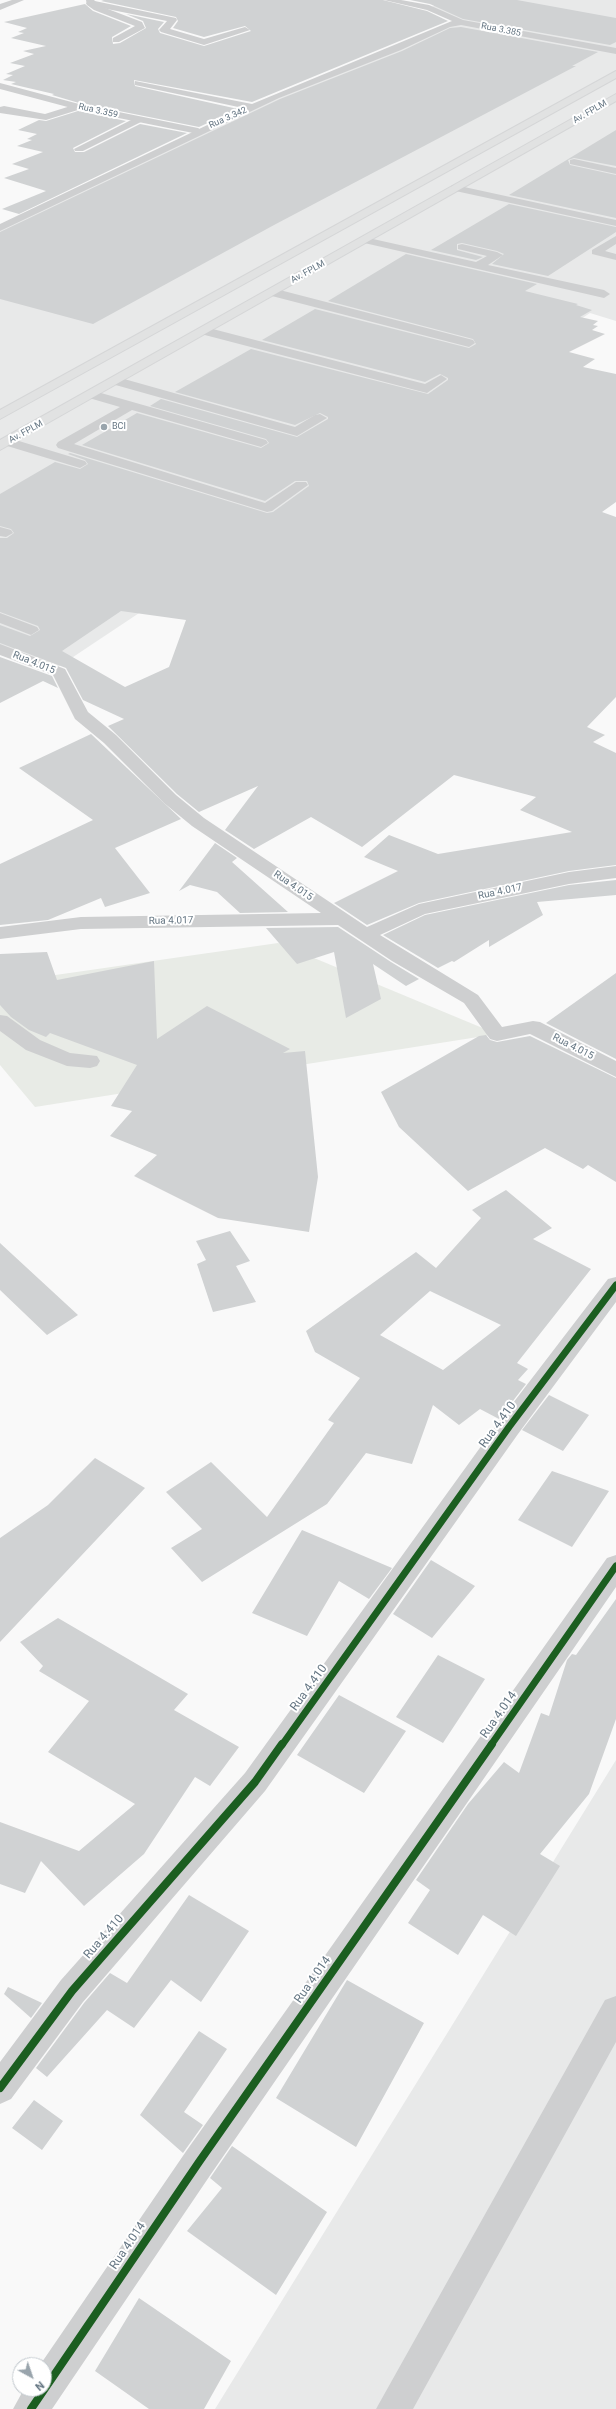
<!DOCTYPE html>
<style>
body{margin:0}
#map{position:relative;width:616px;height:2409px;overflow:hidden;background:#f9f9f9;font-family:Roboto,sans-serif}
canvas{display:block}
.north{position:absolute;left:12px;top:2357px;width:40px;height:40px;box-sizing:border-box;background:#fff;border:1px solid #c1c8cd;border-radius:50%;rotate:140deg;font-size:11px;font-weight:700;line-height:16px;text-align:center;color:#657683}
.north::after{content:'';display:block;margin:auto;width:14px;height:18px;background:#99a4ac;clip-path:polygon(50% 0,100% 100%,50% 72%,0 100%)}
</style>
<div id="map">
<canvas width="616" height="2409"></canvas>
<div class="north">N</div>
</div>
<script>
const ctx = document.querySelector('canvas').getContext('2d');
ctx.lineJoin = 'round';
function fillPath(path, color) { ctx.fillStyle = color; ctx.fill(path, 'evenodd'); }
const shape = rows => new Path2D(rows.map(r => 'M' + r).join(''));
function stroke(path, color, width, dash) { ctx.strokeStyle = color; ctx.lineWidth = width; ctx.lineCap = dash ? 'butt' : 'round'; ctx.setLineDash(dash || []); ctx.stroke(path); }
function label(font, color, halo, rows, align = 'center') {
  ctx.font = font + ' Roboto,sans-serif'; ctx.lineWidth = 4; ctx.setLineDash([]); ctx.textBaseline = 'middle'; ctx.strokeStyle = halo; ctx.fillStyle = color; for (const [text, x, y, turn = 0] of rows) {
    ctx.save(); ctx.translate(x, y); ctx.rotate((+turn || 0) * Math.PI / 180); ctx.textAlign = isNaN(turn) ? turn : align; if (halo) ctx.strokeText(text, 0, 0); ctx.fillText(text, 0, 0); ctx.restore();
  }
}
const built = shape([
 [448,0,616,0,616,321,590,313,55,669,0,648,0,228,198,131,460,22,429,8],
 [616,1760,616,2409,215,2409]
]);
const green = shape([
 [278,943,497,1034,35,1107,0,1065,0,983]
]);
const building = shape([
 [383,0,427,11,448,21,252,102,134,80,135,86,238,109,199,127,79,103,52,95,54,94,11,84,16,82,3,80,13,75,6,74,25,66,10,63,34,54,23,51,46,46,11,38,24,33,18,32,27,28,4,22,85,4,93,11,131,26,112,37,113,44,120,43,146,28,143,21,126,14,164,22,158,29,160,33,204,46,251,31,245,26,204,37,173,28,178,21,176,17,101,1,104,0],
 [410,0,517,0,616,18,616,42,610,45,463,19,430,4],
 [461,27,598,52,572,66,576,66,274,225,93,324,0,299,0,232,280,99,402,51,450,28],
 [78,111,126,121,73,148,75,152,84,152,140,124,187,133,19,214,2,209,46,191,4,178,29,169,12,164,43,152,17,146,32,140,27,139,37,134,18,130,39,120,46,121],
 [616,130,616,166,574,158,568,160,570,165,616,175,616,218,509,195],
 [509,204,616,227,616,232,548,276,492,264,504,254,497,251,462,243,457,244,457,250,483,257,476,260,431,250],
 [406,254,537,284,525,291,578,304,576,305,592,310,580,317,598,321,593,325,598,326,592,330,605,334,569,352,595,359,583,367,616,374,616,502,602,512,616,517,616,697,587,727,605,735,593,742,616,753,616,865,569,871,419,903,367,925,334,903,398,871,364,857,389,835,438,854,572,832,520,810,536,797,454,775,362,847,311,817,254,849,225,830,258,786,199,812,177,794,108,726,124,719,83,700,66,668,0,643,0,625,30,636,40,630,38,626,0,612,0,538,7,538,14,533,11,529,0,526,0,494,55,462,80,469,88,464,85,460,68,454,70,453,267,513,273,512,309,486,307,481,295,481,265,501,82,445,137,413,261,448,269,443,266,439,150,406,161,399,297,437,328,419,328,417,320,413,295,425,175,392,251,349,428,394,448,380,448,378,440,374,425,382,262,340,315,309,469,348,476,344,473,339,328,301],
 [121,611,186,620,169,667,125,687,62,651],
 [0,657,52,676,58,688,43,681,0,703],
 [91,734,181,819,115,848,150,893,105,907,101,898,48,920,0,925,0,864,93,820,19,768],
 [215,843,237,858,232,862,288,912,240,913,217,892,190,885,179,891],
 [616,880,616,895,537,902,543,915,489,947,489,940,454,962,452,961,438,968,383,935,425,915,569,885],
 [338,927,391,962,419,979,406,986,373,964,381,999,346,1018,334,952,297,964,266,928],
 [47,952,57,980,154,961,157,1039,207,1006,290,1049,283,1053,305,1051,318,1177,309,1232,218,1218,134,1176,157,1155,110,1136,132,1111,111,1106,137,1065,50,1033,46,1037,29,1030,11,1017,0,1005,0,954],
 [616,973,616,1059,546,1023],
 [486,1035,490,1040,497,1042,530,1036,616,1078,616,1182,588,1165,583,1169,545,1148,468,1191,399,1127,381,1092,479,1036],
 [506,1190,552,1228,533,1239,591,1269,517,1363,528,1369,518,1380,526,1384,499,1419,480,1409,459,1425,433,1405,412,1464,366,1453,327,1504,202,1582,171,1548,202,1529,166,1492,211,1462,267,1517,334,1423,328,1420,360,1378,315,1352,306,1331,416,1252,436,1268,481,1218,472,1210],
 [430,1291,501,1325,443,1370,380,1335],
 [230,1231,250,1261,236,1266,256,1302,213,1312,197,1264,206,1260,196,1241],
 [0,1243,78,1315,47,1335,0,1290],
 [549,1395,589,1415,563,1451,522,1430],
 [95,1458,145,1488,0,1642,0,1538,48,1505],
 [552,1471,609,1491,572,1547,518,1520],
 [302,1530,392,1568,369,1599,339,1581,307,1636,252,1613],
 [431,1560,475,1586,432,1638,393,1614],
 [616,1599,616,1719,589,1794,540,1854,560,1866,516,1936,483,1915,458,1955,408,1923,430,1890,416,1880,468,1804,504,1762,519,1773,541,1713,549,1716,567,1660,572,1654,576,1655],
 [58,1618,188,1694,174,1710,239,1747,210,1786,195,1777,144,1854,84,1906,41,1861,25,1893,0,1884,0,1822,79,1851,135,1804,48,1752,89,1701,39,1671,43,1666,20,1642],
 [438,1655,485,1679,443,1743,396,1717],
 [339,1695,406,1731,364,1793,297,1755],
 [189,1895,249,1931,201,2002,171,1980,134,2028,107,2010,47,2077,36,2068,84,2003,110,1973,127,1983],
 [347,1980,424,2023,356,2147,276,2098],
 [8,1987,42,2003,31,2018,4,1994],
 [199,2031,227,2049,184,2112,203,2125,183,2153,140,2115],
 [34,2100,63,2121,42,2150,12,2128],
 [232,2146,327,2212,276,2295,187,2231,222,2188,210,2178],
 [139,2298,231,2361,204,2409,149,2409,95,2371]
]);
const service = shape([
 [90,0,176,18,177,20,170,29,204,39,245,27,250,30,204,45,161,32,159,30,167,21,87,5,86,3,90,0],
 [77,104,82,107,81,109,46,120,0,113,0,107,4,106,45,114,77,104],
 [137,117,141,118,141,122,83,151,75,151,74,149,137,117],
 [574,159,616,168,616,174,570,164,570,160,574,159],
 [455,185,616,220,616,226,451,190,451,186,455,185],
 [616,236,616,244,605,251,616,254,616,260,592,254,592,250,616,236],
 [364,237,476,262,487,256,458,249,458,245,462,244,497,252,503,255,488,265,604,290,610,294,604,298,360,242,360,238,364,237],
 [272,288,473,340,475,343,469,347,268,295,266,292,272,288],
 [205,327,425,384,441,375,447,379,427,393,201,334,199,331,205,327],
 [117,377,295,427,315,415,320,414,327,418,297,436,112,384,111,381,117,377],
 [94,391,266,440,268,443,261,447,132,410,74,444,265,503,296,482,306,482,308,485,272,511,267,512,58,448,56,445,58,442,120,407,89,398,87,395,94,391],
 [9,438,85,461,87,464,80,468,4,445,2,442,9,438],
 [0,527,11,530,13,533,6,537,0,536,0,527],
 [0,613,37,627,39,630,31,635,0,623,0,613],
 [616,1996,616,2042,413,2409,376,2409,605,2000,616,1996]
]);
const minor = shape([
 [12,0,24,0,0,10,0,4,12,0],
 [86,0,94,0,100,6,142,22,145,28,119,42,113,42,113,38,135,26,94,10,87,5,86,0],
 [384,0,401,0,429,5,463,20,616,48,616,54,461,25,450,27,401,50,279,98,0,231,0,224,243,108,135,85,135,81,252,104,452,21,427,10,384,0],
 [0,644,65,669,88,712,116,735,176,795,204,818,367,927,419,904,569,872,616,866,616,878,569,884,425,914,380,935,478,995,502,1027,533,1021,540,1022,616,1061,616,1077,530,1034,497,1041,490,1039,464,1003,392,961,338,925,81,929,0,939,0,927,81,917,321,913,192,826,164,803,104,743,75,719,53,675,0,655,0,644],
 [0,1015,7,1016,40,1040,70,1053,97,1056,100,1061,97,1066,90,1068,67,1066,26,1050,0,1031,0,1015],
 [616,1277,616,1302,518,1434,265,1791,83,2002,11,2099,0,2104,0,2062,61,1980,245,1773,500,1420,608,1279,616,1277],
 [616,1555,616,1587,211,2174,52,2409,13,2409,24,2389,44,2389,44,2365,40,2365,187,2150,607,1558,616,1555]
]);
const tertiary = shape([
 [0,83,79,104,198,128,203,131,198,134,79,110,0,89,0,83]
]);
const secondary = shape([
 [616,71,616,78,0,419,0,410,616,71],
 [616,94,616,101,0,450,0,440,616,94]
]);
const cyclewayFar1 = shape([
 [282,1745,509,1427,616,1285],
 [491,1745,616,1566]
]);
const cycleway = shape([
 [0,2088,72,1991,255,1782,282,1744],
 [31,2409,199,2162,492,1744]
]);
const markers = [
 [104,427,4,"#99a4ac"]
];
const farStreetnames = [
 ["Rua 3.385",501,30,11],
 ["Rua 3.359",98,111,13],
 ["Av. FPLM",590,112,-30],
 ["Rua 3.342",228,118,-24],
 ["Av. FPLM",308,272,-29],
 ["Av. FPLM",26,432,-29]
];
const farPoinames = [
 ["BCI",112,427]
];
const streetNames = [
 ["Rua 4.015",34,663,22],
 ["Rua 4.015",293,886,34],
 ["Rua 4.017",500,892,-12],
 ["Rua 4.017",171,921,-1],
 ["Rua 4.015",573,1047,27]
];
const nearStreetnames = [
 ["Rua 4.410",498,1425,-54],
 ["Rua 4.410",309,1688,-54],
 ["Rua 4.014",499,1715,-55],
 ["Rua 4.410",104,1937,-49],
 ["Rua 4.014",313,1980,-55],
 ["Rua 4.014",128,2246,-56]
];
fillPath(built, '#e8e9e9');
fillPath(green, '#e8ebe6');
fillPath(building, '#d0d2d3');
stroke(secondary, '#d5d6d7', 2);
fillPath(service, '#cecfd0');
fillPath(minor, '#cecfd0');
fillPath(tertiary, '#cecfd0');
fillPath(secondary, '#e1e2e2');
stroke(cyclewayFar1, '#1b5e20', 7);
stroke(cycleway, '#1b5e20', 8);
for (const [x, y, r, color] of markers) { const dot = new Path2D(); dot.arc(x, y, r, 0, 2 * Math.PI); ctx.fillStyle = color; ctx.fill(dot); stroke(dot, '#fff', 1.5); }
label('9px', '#657683', '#fff', farStreetnames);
label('9px', '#657683', '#fff', farPoinames, 'left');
label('10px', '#657683', '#fff', streetNames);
label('12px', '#657683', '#fff', nearStreetnames);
</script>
